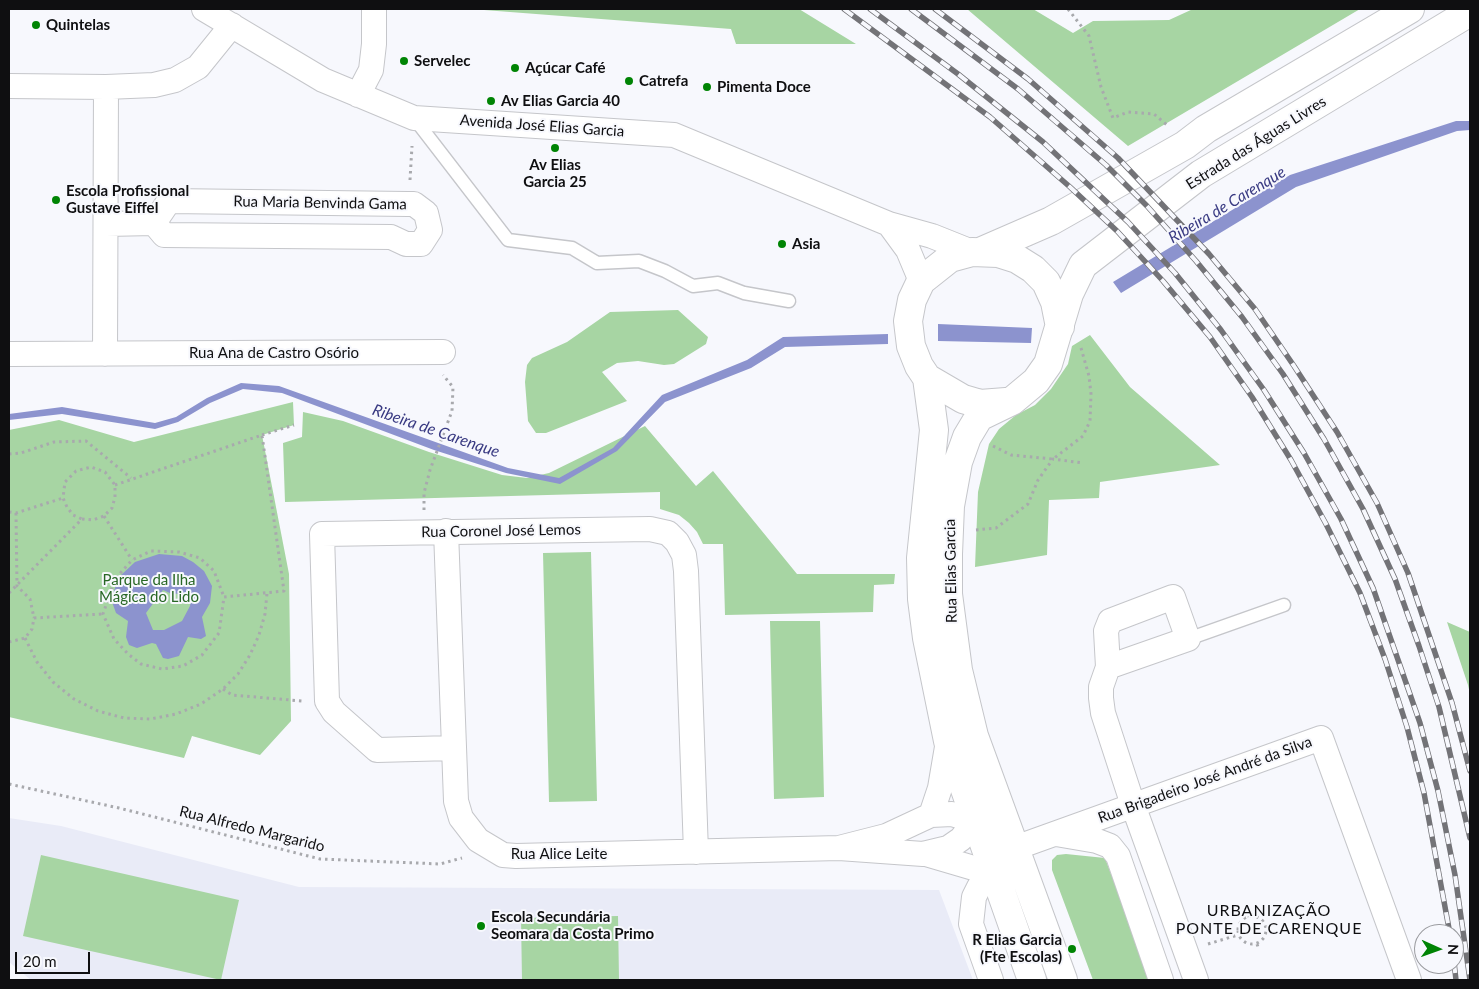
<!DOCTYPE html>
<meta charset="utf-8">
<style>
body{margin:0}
#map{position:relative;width:1479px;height:989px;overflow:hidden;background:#f7f8fd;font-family:Lato,sans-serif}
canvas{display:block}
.frame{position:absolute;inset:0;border:10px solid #0f0f11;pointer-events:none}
.north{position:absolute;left:1414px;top:924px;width:50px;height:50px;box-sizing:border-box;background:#f7f8fd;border:1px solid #9a9b9f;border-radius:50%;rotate:92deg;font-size:14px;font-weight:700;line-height:20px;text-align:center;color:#0f0f11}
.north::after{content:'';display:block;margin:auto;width:18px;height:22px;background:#008404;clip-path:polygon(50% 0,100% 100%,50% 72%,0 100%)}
.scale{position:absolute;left:15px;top:952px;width:75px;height:22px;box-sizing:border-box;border:2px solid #0f0f11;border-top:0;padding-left:6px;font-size:15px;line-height:18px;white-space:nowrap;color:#0f0f11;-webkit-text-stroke:4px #f7f8fd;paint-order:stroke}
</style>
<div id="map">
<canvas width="1479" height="989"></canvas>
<div class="frame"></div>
<div class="north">N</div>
<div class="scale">20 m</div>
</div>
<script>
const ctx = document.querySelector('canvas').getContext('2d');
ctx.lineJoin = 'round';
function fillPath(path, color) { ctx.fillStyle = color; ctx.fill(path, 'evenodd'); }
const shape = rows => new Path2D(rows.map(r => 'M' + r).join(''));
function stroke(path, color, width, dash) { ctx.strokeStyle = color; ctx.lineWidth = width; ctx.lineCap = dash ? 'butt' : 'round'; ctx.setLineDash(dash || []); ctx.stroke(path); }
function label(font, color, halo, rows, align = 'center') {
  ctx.font = font + ' Lato,sans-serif'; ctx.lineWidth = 4; ctx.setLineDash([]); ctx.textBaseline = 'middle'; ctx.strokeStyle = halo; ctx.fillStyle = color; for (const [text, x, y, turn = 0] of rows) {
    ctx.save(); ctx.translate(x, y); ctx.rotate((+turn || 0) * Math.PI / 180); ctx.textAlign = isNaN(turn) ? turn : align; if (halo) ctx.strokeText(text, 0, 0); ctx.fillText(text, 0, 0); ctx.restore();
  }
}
const built = shape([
 [9,818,61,826,299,887,939,890,973,980,31,980,9,962]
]);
const green = shape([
 [471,9,799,9,856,44,736,44,731,29],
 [967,9,1033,9,1073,33,1093,21,1169,20,1193,9,1360,9,1128,146],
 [678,310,708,337,706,344,674,364,664,365,638,361,617,363,602,372,627,401,546,433,536,433,528,421,525,382,527,365,532,358,567,342,610,312],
 [1090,335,1130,387,1220,465,1100,482,1099,498,1049,500,1047,555,975,567,978,492,989,444,999,429,1016,415,1035,405,1051,389,1068,364,1072,346],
 [293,402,294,425,262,435,289,574,291,721,260,755,192,736,184,758,9,717,9,430,59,420,134,442],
 [303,412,343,421,429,452,502,475,527,478,549,473,645,426,696,486,713,471,797,574,895,574,894,584,874,585,873,612,725,615,723,544,703,544,697,532,689,523,679,515,660,509,660,492,285,502,283,443,302,437],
 [591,552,597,801,549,802,543,553],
 [770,621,820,621,824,797,774,799],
 [1447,622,1470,632,1470,694,1468,685],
 [1066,854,1105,858,1151,980,1093,980,1052,870,1052,860,1057,855],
 [41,855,239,900,221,980,23,936],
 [618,916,619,980,522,980,521,918]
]);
const water = shape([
 [1456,121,1470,121,1470,130,1457,131,1296,187,1121,293,1113,282,1290,175],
 [938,324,1032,328,1031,343,938,341],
 [888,334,888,344,785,347,751,368,665,402,617,451,560,484,506,473,434,450,282,393,243,389,210,403,178,422,155,429,62,414,9,420,9,414,62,407,155,423,176,417,207,398,241,383,279,386,508,468,559,478,613,448,662,395,747,360,783,337],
 [159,554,182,556,193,562,204,571,212,586,210,603,202,617,206,636,201,639,188,637,179,656,168,659,163,658,156,644,152,643,137,648,129,645,126,637,128,621,116,613,111,599,119,577,135,562],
 [163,590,172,594,186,593,191,599,190,606,182,621,164,630,153,630,146,613]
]);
const path = shape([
 [1068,9,1089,36,1101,87,1113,118,1128,112,1154,114,1167,125],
 [410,180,412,146],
 [262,435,294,425],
 [993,446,1011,455,1053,459,1083,436,1090,421,1091,394,1089,376,1081,348],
 [9,454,21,453,54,442,86,441,131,478],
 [115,485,262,435,284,591,224,597,219,633,202,655,183,666,162,669,141,664,128,654,114,639,103,614,115,579,132,560,151,551,179,552,200,558,214,571,224,597],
 [424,510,424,493,430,470,452,411,453,387,443,375],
 [9,512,16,513,63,498],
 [16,513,17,586,30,599,34,618],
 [104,516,132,560],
 [976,530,996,528,1028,504,1038,480,1053,459,1083,463],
 [9,593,82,519,93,520,104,516,112,508,115,497,115,485,105,472,91,467,76,471,65,482,63,498,67,507,73,515,82,519],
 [25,638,37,662,53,682,74,699,98,711,124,718,150,719,176,714,201,704,223,689,238,674,250,655,259,635,265,614,267,593],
 [9,642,25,638,32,629,34,618,103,614],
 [223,689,232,695,302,701],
 [9,784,119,808,320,859,440,864,462,858],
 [1247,910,1249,917],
 '1238 930a14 14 0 1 1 28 0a14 14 0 1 1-28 0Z',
 [1208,944,1238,935],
 [1257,944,1259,950]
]);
const service = shape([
 [414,118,508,240,572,248,597,263,639,261,665,271,693,286,718,283,744,293,789,301],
 [1188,639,1284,605]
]);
const minor = shape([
 [204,9,323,80,414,118,674,135,889,224,932,236,972,252],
 [9,86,106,87,154,85,175,80,198,67,232,25],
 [358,95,371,70,374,44,374,9],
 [106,224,154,223,164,235,391,237,406,244,421,244,430,230,426,213,414,204,408,204,169,201,154,223],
 [889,224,908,250,921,281],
 [9,354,443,352],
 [105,354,106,87],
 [446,531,456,801,461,818,478,840,503,855,516,856,839,848,923,854,948,848,961,839,975,821,952,814,931,815,886,836,839,848],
 [1108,667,1188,639,1173,597,1110,621,1106,631,1108,667,1101,687,1101,698,1103,713,1133,805,1196,980],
 [453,748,377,750,334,712,327,701,322,534,650,529,668,533,677,542,684,555,686,571,696,852],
 [931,815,940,788,948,741],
 [1056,834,1097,841,1110,846,1118,856,1161,980],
 [1015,848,1321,738,1409,980],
 [926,854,994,874],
 [991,980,971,924,974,897,979,887,994,874]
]);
const tertiary = shape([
 [982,251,1051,221,1185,145,1206,129,1410,9],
 [927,378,934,430,921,558,922,599,927,638,948,741,1032,980],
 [1006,402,980,404,963,399,927,378,919,366,911,346,908,321,912,300,921,281,950,258,972,252,998,253,1017,259,1033,269,1046,282,1055,302,1060,327],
 [1063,980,974,736,958,670,948,594,948,554,950,506,958,462,967,437,979,417,1012,401,1036,381,1048,364,1069,294,1083,265,1201,174,1470,12]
]);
const rail = shape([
 [844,9,990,117,1070,187,1117,231,1163,281,1210,337,1252,397,1291,460,1326,524,1360,593,1385,659,1407,727,1424,793,1450,934],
 [870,9,958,74,1043,142,1128,222,1175,273,1221,330,1264,390,1304,453,1341,519,1373,588,1420,723,1438,791,1455,875,1470,980],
 [911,9,1018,89,1106,165,1147,206,1196,261,1242,317,1283,374,1324,439,1363,509,1395,579,1419,646,1439,707,1470,838],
 [935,9,1028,79,1118,158,1209,254,1255,309,1294,366,1337,432,1377,503,1408,573,1452,703,1470,771],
 [1454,962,1456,980]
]);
const markers = [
 [36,25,5,"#008404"],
 [404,61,5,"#008404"],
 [515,68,5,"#008404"],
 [629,81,5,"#008404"],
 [707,87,5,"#008404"],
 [491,101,5,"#008404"],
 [555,148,5,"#008404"],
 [56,200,5,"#008404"],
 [782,244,5,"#008404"],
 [481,926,5,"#008404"],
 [1072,949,5,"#008404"]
];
const poiNames = [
 ["Quintelas",46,25],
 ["Servelec",414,61],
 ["Açúcar Café",525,68],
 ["Catrefa",639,81],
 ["Pimenta Doce",717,87],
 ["Av Elias Garcia 40",501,101],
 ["Av Elias",555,165,"center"],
 ["Garcia 25",555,182,"center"],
 ["Escola Profissional",66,191],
 ["Gustave Eiffel",66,208],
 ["Asia",792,244],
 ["Escola Secundária",491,917],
 ["Seomara da Costa Primo",491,934],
 ["R Elias Garcia",1062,940,"right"],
 ["(Fte Escolas)",1062,957,"right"]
];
const streetNames = [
 ["Avenida José Elias Garcia",542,126,4],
 ["Estrada das Águas Livres",1256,143,-32],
 ["Rua Maria Benvinda Gama",320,203,1],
 ["Rua Ana de Castro Osório",274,353],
 ["Rua Coronel José Lemos",501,531,-1],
 ["Rua Elias Garcia",951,571,-91],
 ["Rua Brigadeiro José André da Silva",1205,780,-20],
 ["Rua Alfredo Margarido",252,829,14],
 ["Rua Alice Leite",559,854]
];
const parkNames = [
 ["Parque da Ilha",149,580],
 ["Mágica do Lido",149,597]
];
const waterNames = [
 ["Ribeira de Carenque",1227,205,-31],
 ["Ribeira de Carenque",436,431,19]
];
const neighbourhoodNames = [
 ["URBANIZAÇÃO",1269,911],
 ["PONTE DE CARENQUE",1269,929]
];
fillPath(built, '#e9ebf7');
fillPath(green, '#a7d5a3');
fillPath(water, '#8c93ce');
stroke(service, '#c5c6ca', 15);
stroke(minor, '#c5c6ca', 26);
stroke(tertiary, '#c5c6ca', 30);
stroke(path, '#a8a9ad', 3, [2.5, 4]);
stroke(service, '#fff', 12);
stroke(minor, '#fff', 24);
stroke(tertiary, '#fff', 28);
stroke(rail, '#737377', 5.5);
stroke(rail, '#f7f8fd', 4, [11]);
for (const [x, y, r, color] of markers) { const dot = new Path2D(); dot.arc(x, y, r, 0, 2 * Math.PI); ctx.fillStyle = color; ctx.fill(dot); stroke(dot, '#f7f8fd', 2); }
label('bold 15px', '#0f0f11', '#f7f8fd', poiNames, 'left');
label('15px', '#0f0f11', '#f7f8fd', streetNames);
label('15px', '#286725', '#f7f8fd', parkNames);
label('italic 16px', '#393a82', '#f7f8fd', waterNames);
ctx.letterSpacing = '1px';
label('16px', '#0f0f11', '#f7f8fd', neighbourhoodNames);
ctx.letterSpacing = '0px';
</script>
